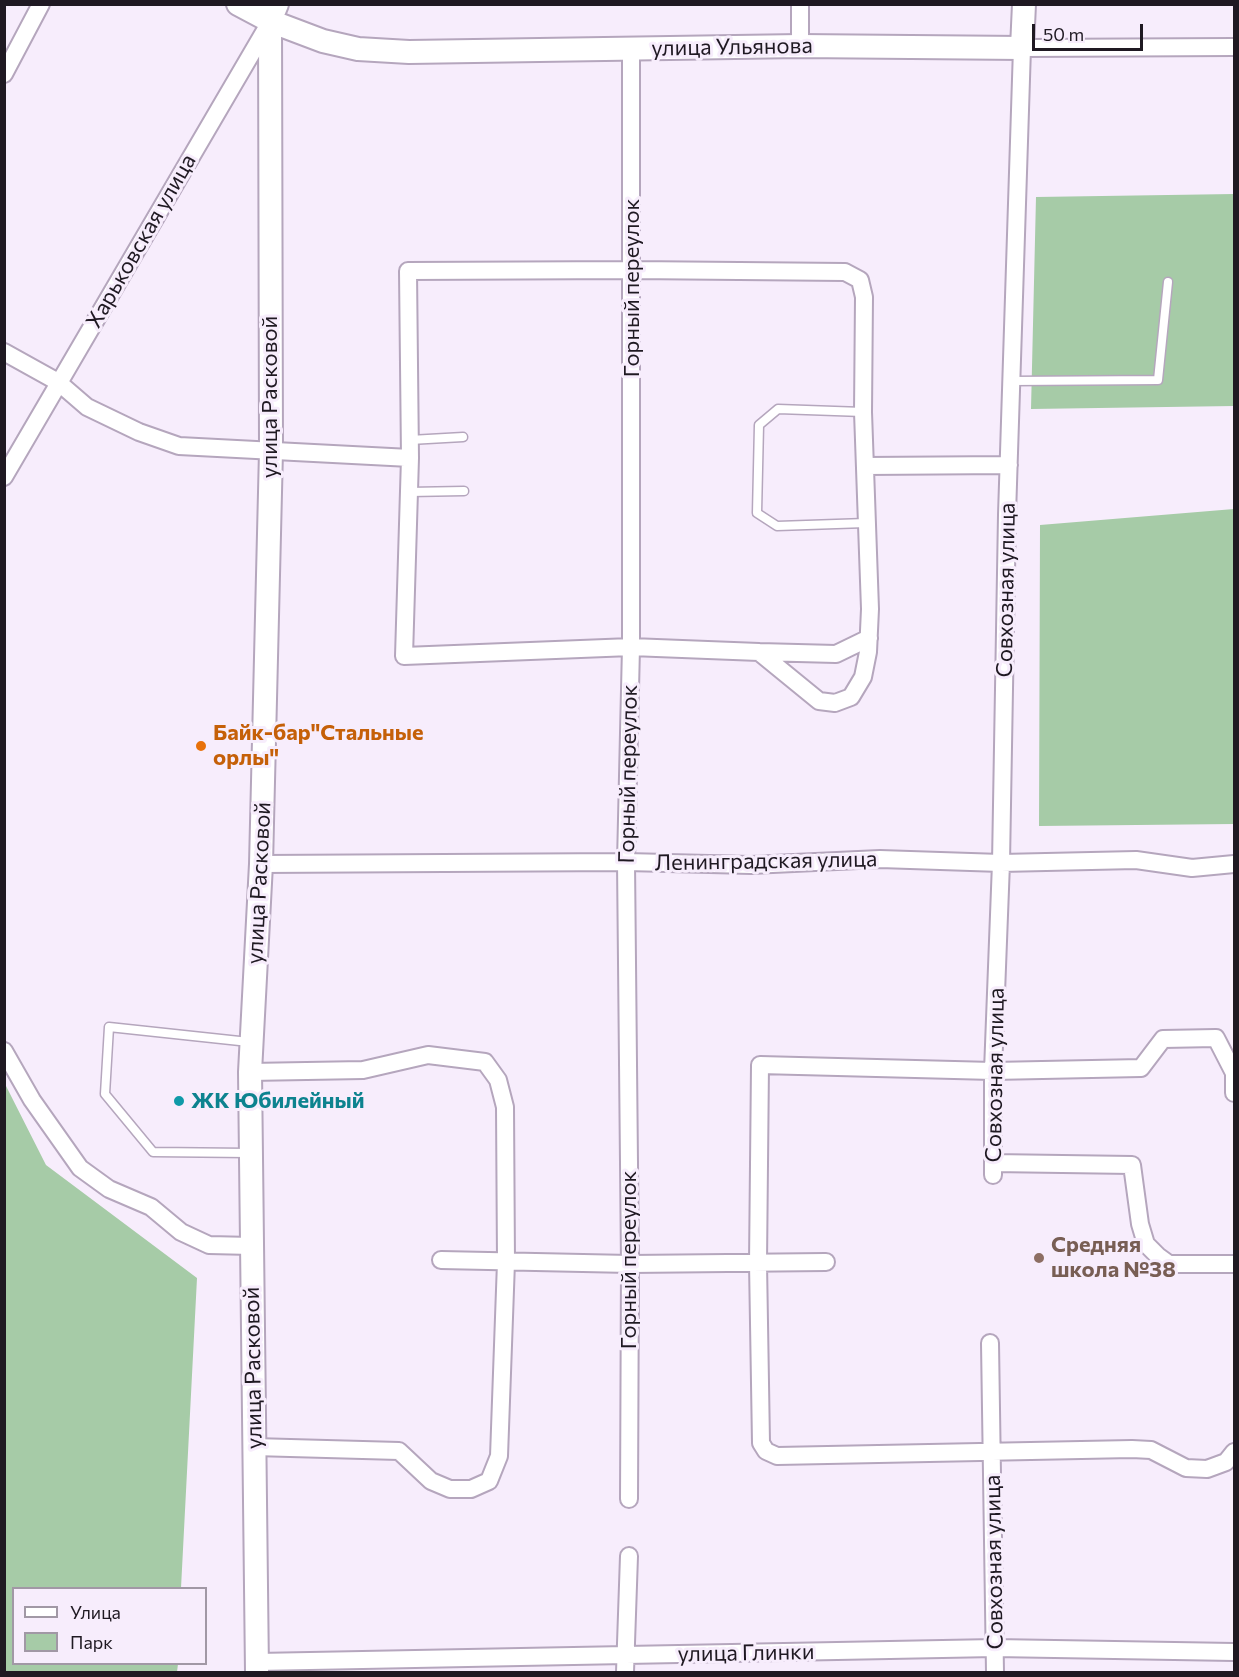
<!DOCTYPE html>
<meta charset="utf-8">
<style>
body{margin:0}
#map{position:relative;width:1239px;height:1677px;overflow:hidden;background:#f7edfc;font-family:Commissioner,sans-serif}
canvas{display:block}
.frame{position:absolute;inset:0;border:6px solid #1f1922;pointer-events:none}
.legend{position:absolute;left:12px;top:1587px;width:195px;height:78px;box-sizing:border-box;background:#f7edfc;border:2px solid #a198a5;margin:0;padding:8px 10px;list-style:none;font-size:18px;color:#1f1922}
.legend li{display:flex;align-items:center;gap:12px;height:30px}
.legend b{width:30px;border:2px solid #a198a5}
.scale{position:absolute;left:1032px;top:24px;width:111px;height:27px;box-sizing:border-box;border:3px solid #1f1922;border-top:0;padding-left:8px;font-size:18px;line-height:21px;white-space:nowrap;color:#1f1922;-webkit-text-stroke:4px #f7edfc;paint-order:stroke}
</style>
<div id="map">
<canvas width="1239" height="1677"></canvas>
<div class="frame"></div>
<ul class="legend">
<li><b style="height:8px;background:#fff"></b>Улица</li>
<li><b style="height:16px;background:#a6cba7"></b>Парк</li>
</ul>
<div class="scale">50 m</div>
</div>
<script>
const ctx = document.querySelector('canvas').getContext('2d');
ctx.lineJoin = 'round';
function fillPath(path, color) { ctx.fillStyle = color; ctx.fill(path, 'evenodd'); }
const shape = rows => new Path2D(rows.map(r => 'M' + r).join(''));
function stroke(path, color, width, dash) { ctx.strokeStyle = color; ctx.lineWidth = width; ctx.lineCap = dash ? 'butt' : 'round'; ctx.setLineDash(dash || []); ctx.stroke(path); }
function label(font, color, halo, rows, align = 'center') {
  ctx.font = font + ' Commissioner,sans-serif'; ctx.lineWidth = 6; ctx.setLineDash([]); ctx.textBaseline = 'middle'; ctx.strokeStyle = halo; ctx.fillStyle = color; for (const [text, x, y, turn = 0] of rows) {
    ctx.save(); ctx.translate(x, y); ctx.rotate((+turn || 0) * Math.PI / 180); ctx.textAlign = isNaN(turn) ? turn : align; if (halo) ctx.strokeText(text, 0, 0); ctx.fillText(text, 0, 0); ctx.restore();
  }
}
const green = shape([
 [1234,194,1234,406,1031,409,1036,197],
 [1234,509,1234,824,1039,826,1040,525],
 [5,1084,46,1165,197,1278,181,1588,14,1588,14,1664,178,1664,177,1672,5,1672]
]);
const lane = shape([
 [1011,381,1158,380,1168,282],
 [863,412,778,409,759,425,757,513,777,526,866,523],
 [410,440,463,437],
 [409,492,464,491],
 [249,1042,109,1027,105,1094,153,1152,249,1153]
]);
const street = shape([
 [800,46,800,4],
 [4,74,41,4],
 [633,270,845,272,860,280,864,297,863,412,870,609,868,652,863,677,851,697,835,703,819,701,759,652,631,647,404,656,410,458,408,271,633,270],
 [4,352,58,382,87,407,139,432,179,446,410,458],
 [865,466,1009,465],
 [4,477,270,22],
 [759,652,836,654,869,638],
 [261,864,626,862,751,865,880,859,1001,863,1136,860,1192,868,1234,864],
 [4,1051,32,1100,80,1168,109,1189,151,1207,181,1232,209,1245,252,1246],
 [250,1072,363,1070,428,1055,485,1062,498,1080,505,1107,506,1262,499,1456,489,1481,471,1489,450,1489,431,1481,399,1451,254,1447],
 [1234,1093,1234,1073,1216,1038,1163,1039,1141,1068,993,1071,760,1065,758,1263,761,1443,766,1451,777,1456,1132,1449,1151,1450,1186,1468,1207,1469,1226,1462,1234,1452],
 [993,1163,1132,1165,1140,1224,1146,1244,1158,1256,1169,1264,1234,1264],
 [993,1175,993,1071,1001,863,1007,515,1022,48,1234,47],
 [441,1260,630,1264,826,1262],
 [990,1343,995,1672],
 [629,1499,630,1264,626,862,631,647,631,49],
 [257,1662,995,1648,1234,1652],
 [625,1672,629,1556]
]);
const secondary = shape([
 [238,4,270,21,323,41,358,49,409,52,800,46,1022,48,1024,4],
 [257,1672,250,1072,261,864,271,451,270,21,277,4]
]);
const markers = [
 [201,746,6,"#e8710a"],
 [179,1101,6,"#0f9aa8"],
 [1039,1258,6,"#8d6e63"]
];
const streetNames = [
 ["улица Ульянова",732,47,-1],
 ["Харьковская улица",141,241,-60],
 ["Горный переулок",632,288,-90],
 ["улица Расковой",270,397,-90],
 ["Совхозная улица",1006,590,-89],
 ["Горный переулок",628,774,-89],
 ["Ленинградская улица",766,861,-1],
 ["улица Расковой",259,883,-87],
 ["Совхозная улица",995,1075,-89],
 ["Горный переулок",629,1260,-90],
 ["улица Расковой",253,1368,-91],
 ["Совхозная улица",994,1562,-91],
 ["улица Глинки",746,1653,-1]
];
const foodNames = [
 ["Байк-бар\"Стальные",213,733],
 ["орлы\"",213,758]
];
const cultureNames = [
 ["ЖК Юбилейный",191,1101]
];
const educationNames = [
 ["Средняя",1051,1245],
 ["школа №38",1051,1270]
];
fillPath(green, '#a6cba7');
stroke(lane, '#b5a6bd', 11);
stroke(street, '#b5a6bd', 20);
stroke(secondary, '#b5a6bd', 26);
stroke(lane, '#fff', 8);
stroke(street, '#fff', 16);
stroke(secondary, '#fff', 22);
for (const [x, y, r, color] of markers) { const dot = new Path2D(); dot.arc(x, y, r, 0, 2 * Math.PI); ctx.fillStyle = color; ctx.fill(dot); stroke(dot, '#f7edfc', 2); }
label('22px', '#1f1922', '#f7edfc', streetNames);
label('bold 22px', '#c56008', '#f7edfc', foodNames, 'left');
label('bold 22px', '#0d838f', '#f7edfc', cultureNames, 'left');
label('bold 22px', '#785e54', '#f7edfc', educationNames, 'left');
</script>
